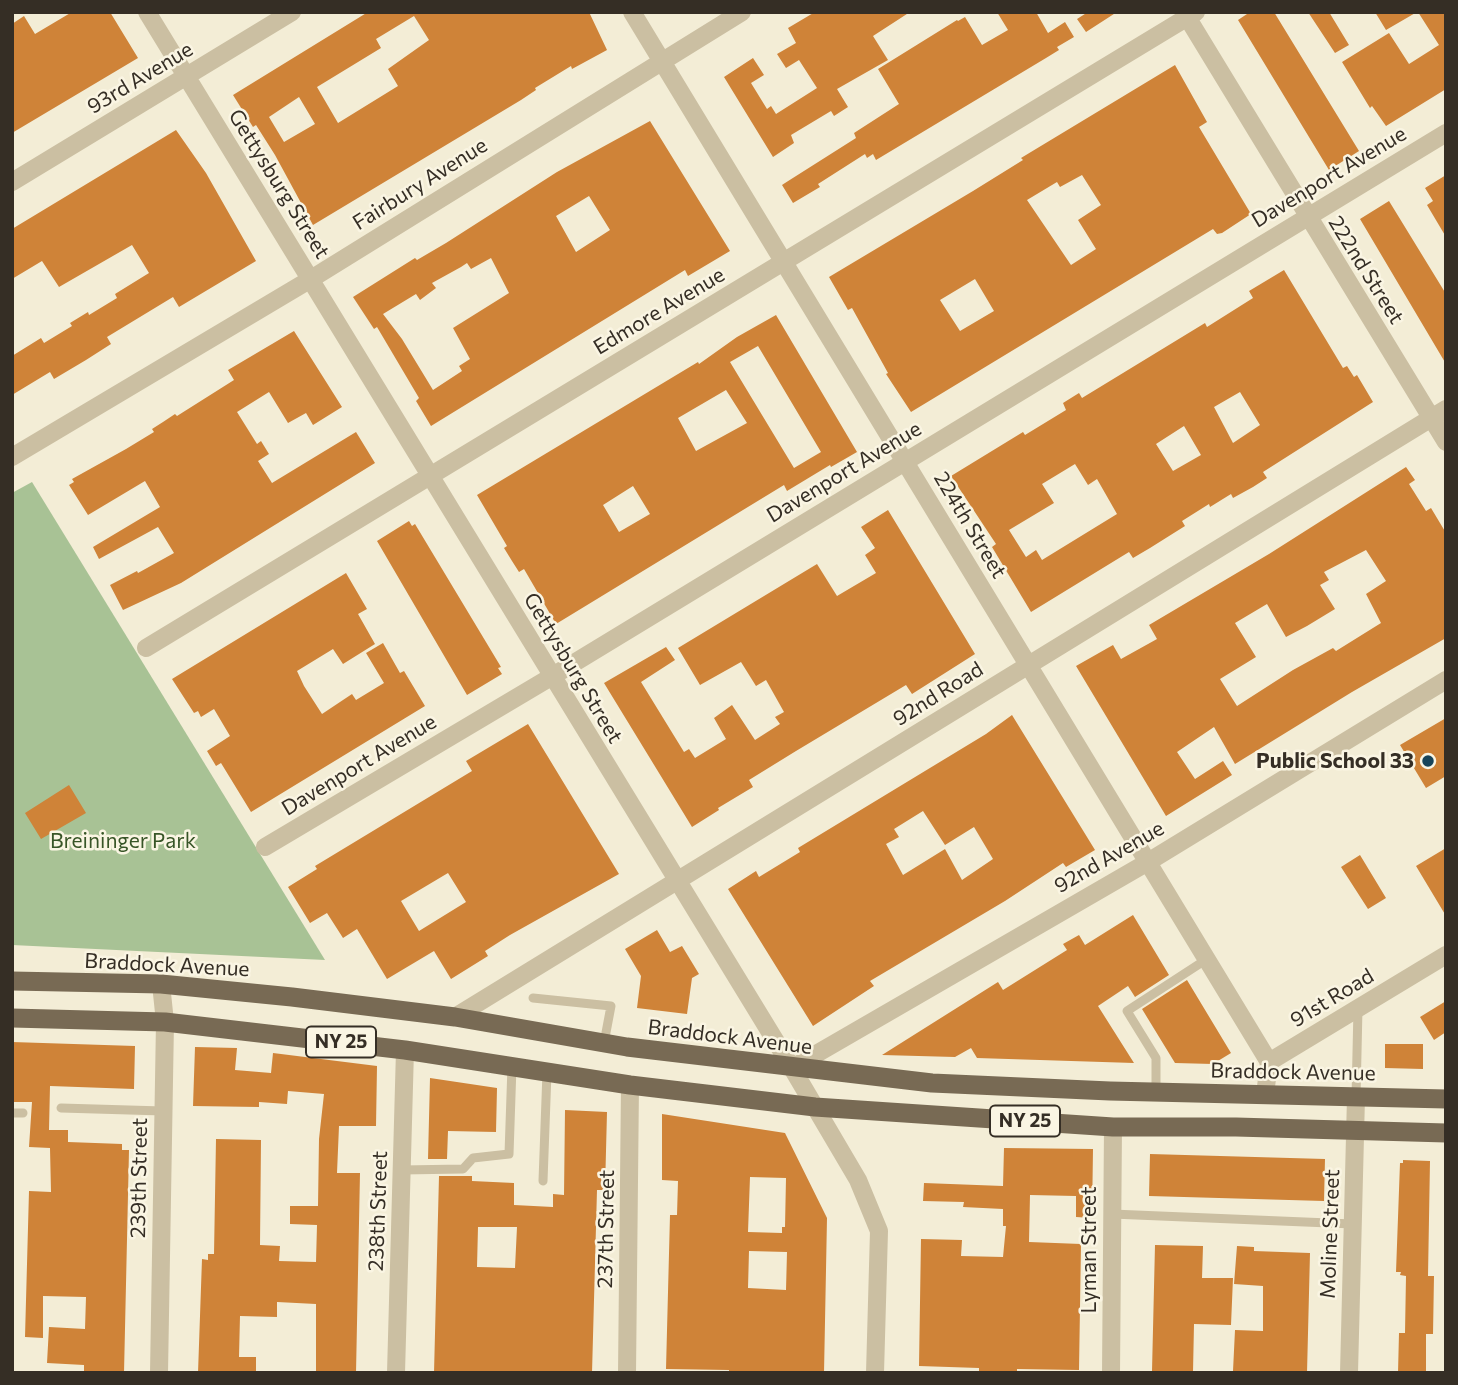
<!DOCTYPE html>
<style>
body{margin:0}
#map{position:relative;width:1458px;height:1385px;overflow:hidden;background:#f3edd6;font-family:Commissioner,sans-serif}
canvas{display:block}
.frame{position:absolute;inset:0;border:14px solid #352e25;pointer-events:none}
</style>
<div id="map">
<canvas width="1458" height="1385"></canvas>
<div class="frame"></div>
</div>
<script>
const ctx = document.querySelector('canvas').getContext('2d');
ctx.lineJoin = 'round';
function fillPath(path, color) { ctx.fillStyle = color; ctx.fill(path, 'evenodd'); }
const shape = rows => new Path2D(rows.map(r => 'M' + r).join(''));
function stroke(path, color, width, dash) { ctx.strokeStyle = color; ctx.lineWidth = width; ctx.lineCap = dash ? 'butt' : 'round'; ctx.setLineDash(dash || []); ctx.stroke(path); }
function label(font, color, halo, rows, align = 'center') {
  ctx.font = font + ' Commissioner,sans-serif'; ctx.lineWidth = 5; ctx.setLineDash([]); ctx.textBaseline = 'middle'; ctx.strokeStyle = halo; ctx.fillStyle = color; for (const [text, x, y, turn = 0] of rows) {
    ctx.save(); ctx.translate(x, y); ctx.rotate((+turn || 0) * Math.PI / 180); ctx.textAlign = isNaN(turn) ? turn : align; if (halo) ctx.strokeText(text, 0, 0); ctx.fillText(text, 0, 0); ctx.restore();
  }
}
const green = shape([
 [32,482,325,960,12,945,12,493]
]);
const building = shape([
 [72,12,110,12,138,58,12,133,12,24,24,16,35,34],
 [368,12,589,12,607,50,572,69,571,66,535,88,536,90,521,100,313,225,275,155,256,125,253,127,233,95],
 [414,16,429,40,388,69,398,86,338,123,317,87,381,48,376,39],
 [299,97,315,124,284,142,269,117],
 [815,12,910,12,873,36,888,60,837,89,848,107,834,116,831,111,791,135,794,143,773,157,724,77,753,58,764,75,751,83,767,109,771,106,776,114,817,88,799,60,786,68,777,54,796,43,788,28],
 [997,12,1036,12,1048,33,1065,22,1074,37,1057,47,1059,50,1046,58,876,160,873,154,867,158,865,154,818,184,820,187,793,203,782,185,785,183,856,138,854,133,899,104,878,69,957,20,958,21,965,17,982,45,1008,30],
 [1088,12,1117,12,1086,32,1077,19],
 [1250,12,1274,12,1359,151,1329,170,1238,20],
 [1308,12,1329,12,1349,45,1335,53],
 [1375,12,1417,12,1386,30],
 [1418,12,1446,12,1446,89,1386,126,1372,106,1370,108,1342,62,1389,33,1409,64,1439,45],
 [1175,65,1207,122,1199,127,1251,214,1222,233,1217,234,1213,229,911,412,886,374,888,373,852,308,848,310,829,277,973,191,1023,160,1021,158],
 [1082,175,1101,205,1078,220,1096,249,1071,265,1027,200,1057,182,1060,187],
 [975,279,994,311,960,331,940,300],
 [650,121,730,251,688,276,685,270,431,426,416,401,419,398,377,327,374,329,353,297,415,258,417,260,446,243,557,172],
 [589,196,610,230,576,252,556,216],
 [491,258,509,293,453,328,470,359,459,366,462,371,433,390,402,339,383,314,416,294,420,300,436,288,432,283,461,267,467,263,471,269],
 [176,130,206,173,256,261,179,307,173,297,107,337,111,344,86,360,54,379,50,372,12,395,12,356,41,338,44,343,72,326,70,323,88,312,89,315,117,298,115,294,149,273,132,245,59,287,42,261,12,279,12,229],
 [1446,175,1446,237,1427,205,1433,201,1425,188],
 [1389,201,1446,294,1446,364,1360,219],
 [1284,270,1343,368,1347,366,1354,377,1357,375,1373,402,1263,472,1267,478,1253,487,1233,498,1231,494,1210,507,1209,504,1182,521,1185,526,1150,548,1133,558,1129,552,1031,612,992,547,996,544,951,476,1023,432,1025,435,1066,410,1063,403,1079,393,1082,398,1205,323,1207,327,1253,298,1249,291],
 [1240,392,1260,425,1233,443,1214,407],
 [1184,426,1201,455,1173,471,1156,444],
 [1075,464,1088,485,1097,479,1117,514,1042,560,1036,550,1026,557,1009,530,1054,503,1042,484],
 [776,315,857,452,831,467,830,465,787,491,784,485,556,624,524,569,519,572,512,561,504,548,507,546,477,495,688,368,698,362,699,364,737,337],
 [758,346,821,452,794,468,730,362],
 [726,390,747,423,696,451,678,418],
 [633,486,650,514,619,532,603,505],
 [294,331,342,407,313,425,306,413,288,423,269,392,237,412,257,444,261,441,269,454,258,461,272,483,356,432,375,463,181,583,123,610,110,585,137,571,138,573,174,553,158,527,99,559,93,547,160,507,145,481,88,515,69,485,74,482,72,479,126,449,154,432,152,429,163,422,175,414,177,416,234,380,228,370],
 [1406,467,1415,480,1409,484,1426,511,1431,508,1446,533,1446,638,1352,692,1235,764,1214,727,1177,752,1195,779,1223,761,1232,775,1166,816,1076,666,1113,645,1121,659,1157,639,1149,625,1269,554],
 [1366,550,1386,581,1366,594,1381,623,1336,651,1333,648,1293,670,1237,706,1220,679,1256,657,1235,623,1267,604,1286,637,1307,626,1335,609,1320,585,1329,580,1324,572],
 [888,510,975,654,912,694,906,685,796,751,749,780,753,787,718,808,719,810,692,827,604,683,666,647,675,660,641,682,684,752,689,749,695,758,726,739,714,718,732,705,755,740,780,724,775,717,784,712,766,680,756,686,741,662,700,685,678,648,817,564,837,596,876,573,865,555,875,548,861,527],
 [409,521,412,526,415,524,501,667,498,668,502,674,467,695,377,541],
 [346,573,367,609,358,614,375,644,343,664,333,649,297,671,304,686,322,714,352,694,356,700,384,683,366,653,383,643,400,673,404,671,425,706,251,812,221,763,216,766,207,751,230,736,214,709,201,717,198,711,194,713,172,679],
 [1012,715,1095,850,1066,867,1063,863,1005,901,870,981,874,986,813,1026,728,889,756,871,759,877,800,852,798,848,986,734],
 [923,811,945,845,974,827,993,859,962,880,945,849,903,875,886,844,899,837,894,829],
 [1446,718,1446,776,1426,788,1400,745],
 [528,724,619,874,510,935,485,951,488,956,451,979,434,951,387,979,357,929,343,938,327,913,310,923,288,887,317,869,315,866,472,771,466,761],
 [448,873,466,902,419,931,401,901],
 [69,785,86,813,41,839,25,813],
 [1446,848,1446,916,1416,866],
 [1360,855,1386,898,1368,909,1341,867],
 [1133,915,1169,975,1135,997,1128,986,1098,1006,1134,1063,977,1058,971,1048,955,1057,882,1055,998,982,1003,990,1067,950,1063,944,1079,935,1085,945],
 [657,930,670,952,682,946,699,974,692,978,687,1014,637,1008,641,976,625,949],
 [1187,980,1231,1053,1213,1064,1175,1063,1142,1009],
 [1446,1001,1446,1032,1434,1040,1420,1017],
 [12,1042,135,1046,134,1089,50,1086,49,1130,68,1130,68,1142,122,1144,122,1150,129,1150,124,1373,90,1373,84,1371,84,1365,47,1363,49,1327,85,1329,86,1297,43,1296,43,1338,25,1337,29,1191,51,1192,50,1148,29,1147,32,1102,12,1102],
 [1385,1044,1423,1044,1423,1069,1385,1068],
 [195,1047,237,1048,235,1070,271,1073,273,1053,377,1066,376,1126,339,1126,337,1173,360,1173,356,1373,316,1373,316,1304,277,1302,277,1317,240,1316,239,1357,256,1357,256,1373,198,1373,202,1259,208,1260,208,1254,214,1254,216,1139,261,1140,260,1245,280,1246,279,1261,316,1262,317,1225,290,1224,290,1206,318,1206,319,1139,324,1094,288,1091,287,1104,259,1102,259,1107,193,1106],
 [430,1078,497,1088,496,1132,448,1131,447,1159,428,1159],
 [565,1110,607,1112,605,1190,597,1190,592,1373,434,1373,439,1176,472,1176,472,1181,514,1183,514,1205,553,1207,553,1194,564,1195],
 [478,1227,517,1227,515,1268,477,1267],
 [662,1114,785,1133,827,1218,824,1373,729,1373,729,1370,666,1369,670,1215,677,1215,678,1181,662,1180],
 [750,1177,786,1178,785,1227,782,1227,782,1233,748,1232],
 [749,1251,787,1252,786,1290,748,1288],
 [1004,1148,1093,1149,1092,1218,1076,1217,1076,1196,1030,1195,1029,1242,1081,1244,1079,1370,1017,1369,1017,1373,979,1373,979,1368,919,1366,921,1239,962,1240,961,1256,1003,1257,1006,1226,1003,1226,1003,1209,963,1207,964,1202,923,1201,924,1183,1003,1186],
 [1150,1154,1325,1159,1324,1201,1149,1196],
 [1403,1160,1430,1161,1428,1276,1434,1276,1433,1334,1426,1334,1426,1373,1398,1373,1399,1333,1405,1333,1406,1276,1400,1275,1401,1272,1396,1272,1400,1163,1403,1163],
 [1155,1245,1203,1246,1202,1278,1233,1278,1231,1325,1194,1324,1193,1372,1152,1371],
 [1237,1246,1254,1247,1254,1251,1310,1253,1307,1373,1233,1371,1235,1330,1263,1331,1263,1286,1234,1284]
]);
const service = shape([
 [533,998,611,1006,604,1043],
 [1156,1092,1156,1058,1127,1011,1207,959],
 [1356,1097,1358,1008],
 [61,1108,163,1111],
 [12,1113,23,1113],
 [402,1170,463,1169,473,1158,509,1154,512,1066],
 [543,1181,547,1072],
 [1112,1214,1353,1224]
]);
const minor = shape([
 [147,12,792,1068,858,1180,879,1231,875,1373],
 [632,12,1269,1062],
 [1184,12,1446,442],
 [12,182,292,12],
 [12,457,311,279,742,12],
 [146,648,1196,12],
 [265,847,551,677,1446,133],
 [455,1017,1446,409],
 [1269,1062,1446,955],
 [792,1068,1148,862,1446,680],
 [1265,1095,1269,1062],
 [159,1373,165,1022,161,984],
 [396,1373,405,1050],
 [627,1373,630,1085],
 [1111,1373,1113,1127],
 [1349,1373,1356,1097]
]);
const primary = shape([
 [12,981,161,984,292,997,455,1017,627,1047,932,1083,1110,1091,1446,1099],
 [12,1018,165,1022,405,1050,630,1085,815,1107,1113,1127,1236,1127,1446,1133]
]);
const markers = [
 [1428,761,7,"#184459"]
];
const shields = [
 [341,1042,70],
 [1025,1121,70]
];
const shieldNames = [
 ["NY 25",341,1042],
 ["NY 25",1025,1121]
];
const streetNames = [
 ["93rd Avenue",140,78,-31],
 ["Davenport Avenue",1329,177,-31],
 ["Gettysburg Street",279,184,58],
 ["Fairbury Avenue",420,184,-32],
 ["222nd Street",1366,270,58],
 ["Edmore Avenue",659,311,-31],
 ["Davenport Avenue",844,472,-31],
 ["224th Street",970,525,59],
 ["Gettysburg Street",573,668,59],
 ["92nd Road",938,694,-32],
 ["Davenport Avenue",359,765,-31],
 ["92nd Avenue",1109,857,-30],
 ["Braddock Avenue",167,965,3],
 ["91st Road",1332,998,-31],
 ["Braddock Avenue",730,1037,7],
 ["Braddock Avenue",1293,1072,1],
 ["239th Street",139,1178,-89],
 ["238th Street",378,1211,-88],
 ["237th Street",606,1229,-89],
 ["Moline Street",1330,1234,-88],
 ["Lyman Street",1089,1250,-90]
];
const poiNames = [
 ["Public School 33",1414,761]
];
const parkNames = [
 ["Breininger Park",123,841]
];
fillPath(green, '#a8c295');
fillPath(building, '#cf8338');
stroke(service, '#cbbfa2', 9);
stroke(minor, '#cbbfa2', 18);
stroke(primary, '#786a54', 19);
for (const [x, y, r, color] of markers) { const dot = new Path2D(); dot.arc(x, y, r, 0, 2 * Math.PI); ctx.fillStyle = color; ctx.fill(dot); stroke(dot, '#faf5e3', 2.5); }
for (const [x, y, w] of shields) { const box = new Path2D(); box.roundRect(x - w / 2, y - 15.5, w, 31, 5); ctx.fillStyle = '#faf5e3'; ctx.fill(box); stroke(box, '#352e25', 2); }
label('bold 19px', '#352e25', null, shieldNames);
label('21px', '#352e25', '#faf5e3', streetNames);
label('bold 21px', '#352e25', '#faf5e3', poiNames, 'right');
label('21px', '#385527', '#faf5e3', parkNames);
</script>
